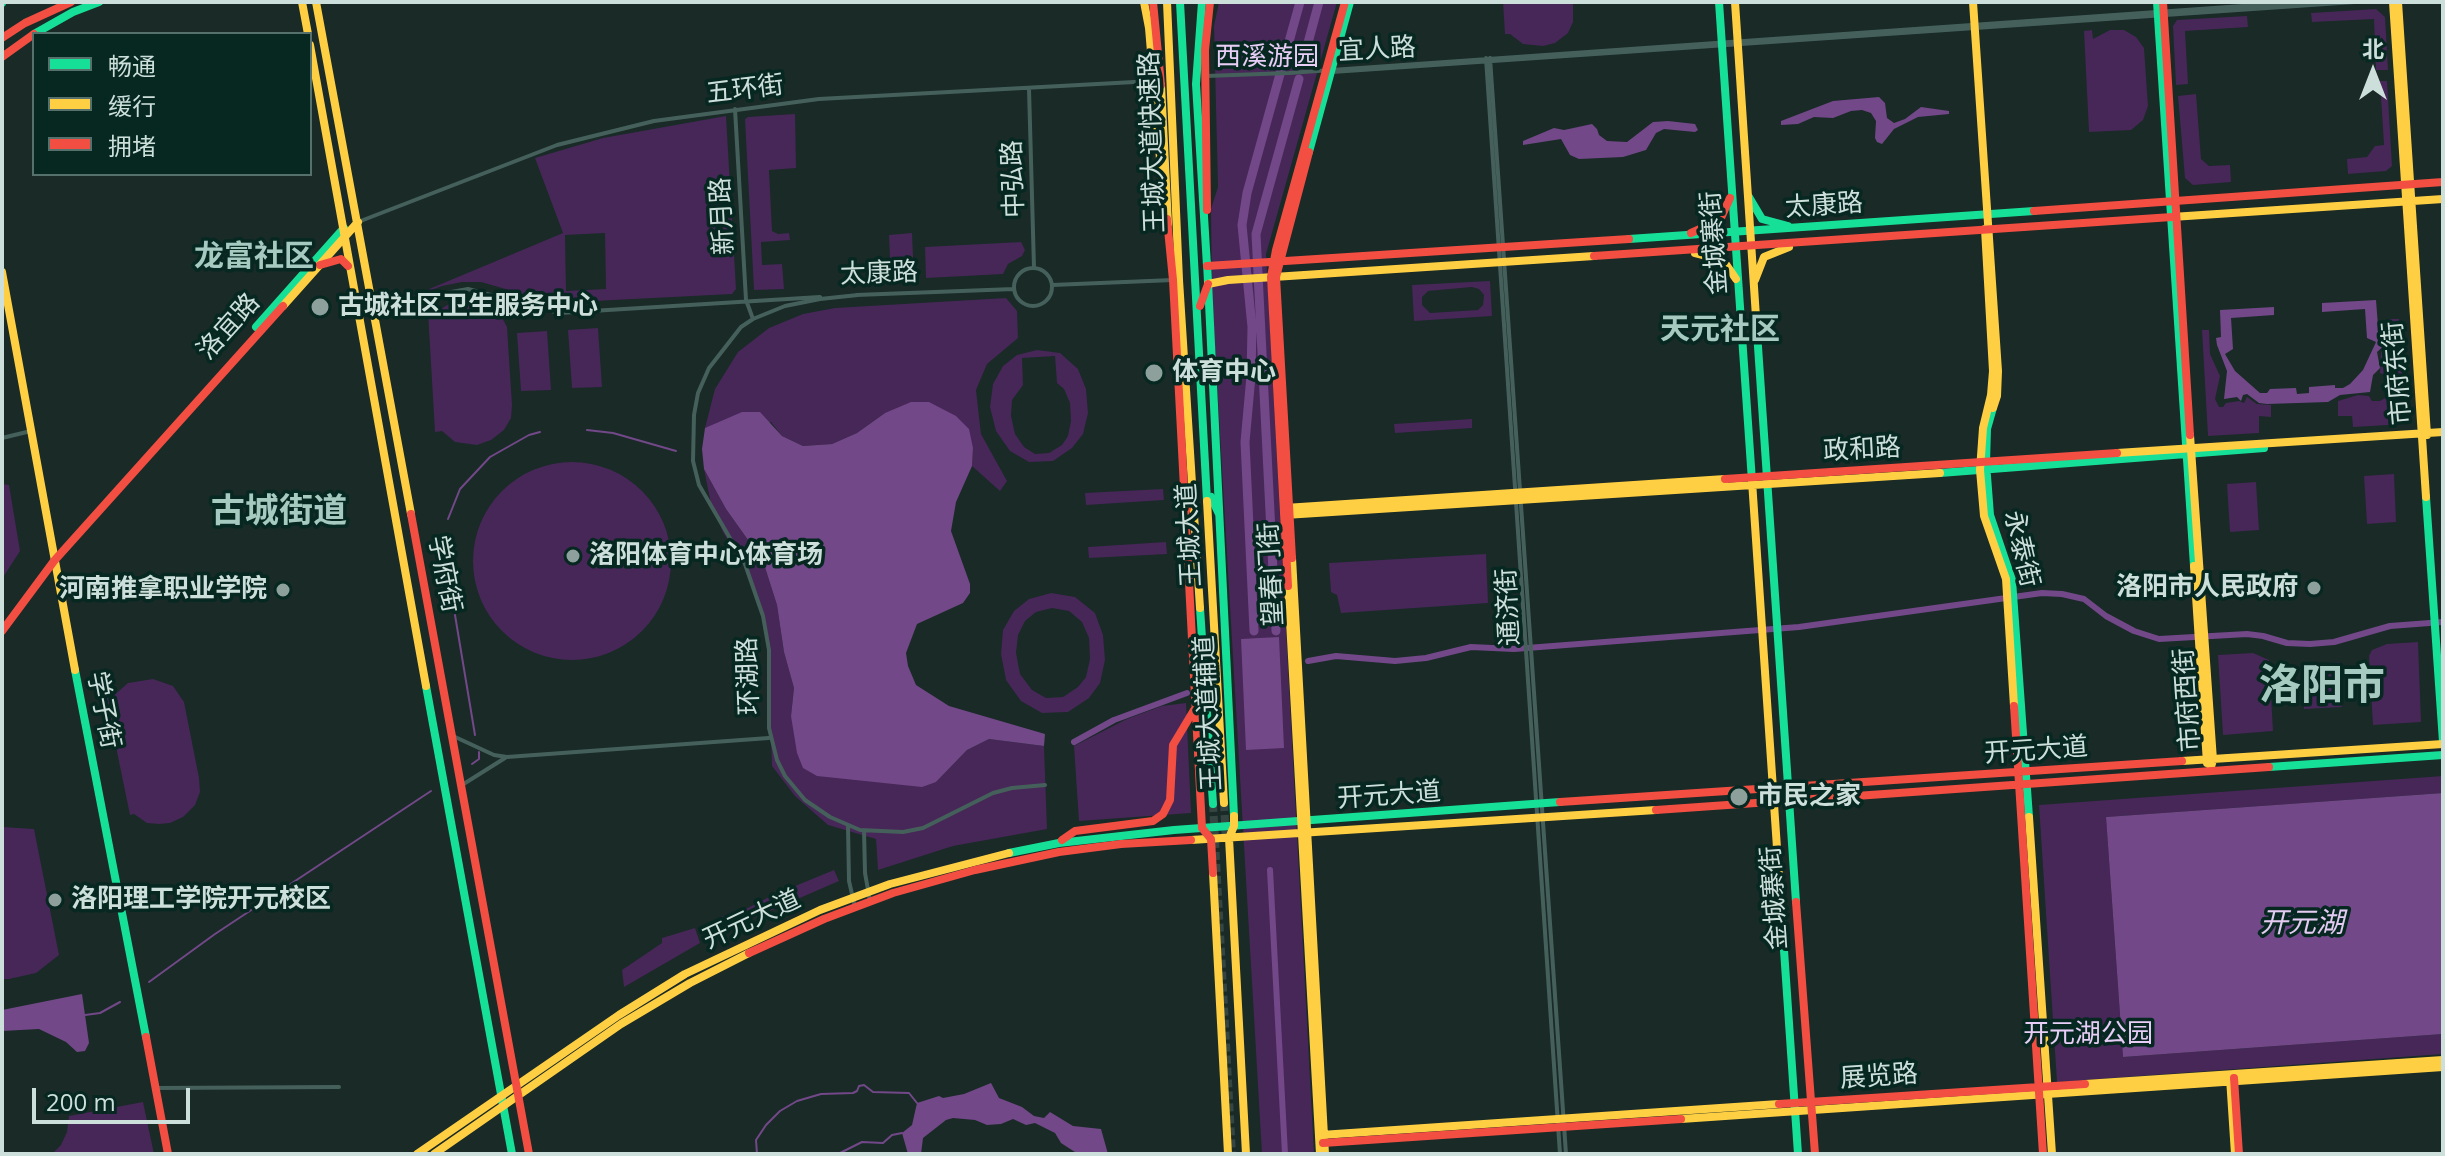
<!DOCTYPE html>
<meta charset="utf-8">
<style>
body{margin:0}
#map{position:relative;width:2445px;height:1156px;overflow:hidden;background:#192a27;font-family:"Open Sans","Noto Sans SC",sans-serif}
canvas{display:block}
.frame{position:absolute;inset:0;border:4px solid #cddfda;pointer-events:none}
.legend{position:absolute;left:32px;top:32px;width:280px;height:144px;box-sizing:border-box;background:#062821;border:2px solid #56716b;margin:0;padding:10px 14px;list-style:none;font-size:24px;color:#cddfda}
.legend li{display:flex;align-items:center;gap:16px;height:40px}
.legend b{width:40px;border:2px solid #56716b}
.north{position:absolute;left:2333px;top:32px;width:80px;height:80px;-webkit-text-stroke:6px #062821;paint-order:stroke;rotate:0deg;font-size:22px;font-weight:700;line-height:32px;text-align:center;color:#cddfda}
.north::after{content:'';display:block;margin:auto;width:28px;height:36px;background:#cddfda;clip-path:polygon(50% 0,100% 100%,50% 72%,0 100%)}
.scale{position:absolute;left:32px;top:1088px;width:158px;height:36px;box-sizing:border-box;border:4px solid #cddfda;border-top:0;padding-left:10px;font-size:24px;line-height:28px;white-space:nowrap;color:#cddfda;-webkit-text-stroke:6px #062821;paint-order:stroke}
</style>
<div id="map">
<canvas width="2445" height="1156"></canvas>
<div class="frame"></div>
<ul class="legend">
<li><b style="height:10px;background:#16e098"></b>畅通</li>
<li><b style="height:10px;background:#ffcf43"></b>缓行</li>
<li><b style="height:10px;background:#f24e42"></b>拥堵</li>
</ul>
<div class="north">北</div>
<div class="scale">200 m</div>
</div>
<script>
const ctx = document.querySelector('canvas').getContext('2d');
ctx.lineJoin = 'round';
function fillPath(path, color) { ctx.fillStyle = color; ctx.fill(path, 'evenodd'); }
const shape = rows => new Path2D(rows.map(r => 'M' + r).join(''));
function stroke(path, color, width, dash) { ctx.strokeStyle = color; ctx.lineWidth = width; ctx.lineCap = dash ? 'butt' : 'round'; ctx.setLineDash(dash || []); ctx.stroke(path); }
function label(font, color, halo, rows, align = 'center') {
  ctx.font = font + ' "Open Sans","Noto Sans SC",sans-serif'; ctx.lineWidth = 7; ctx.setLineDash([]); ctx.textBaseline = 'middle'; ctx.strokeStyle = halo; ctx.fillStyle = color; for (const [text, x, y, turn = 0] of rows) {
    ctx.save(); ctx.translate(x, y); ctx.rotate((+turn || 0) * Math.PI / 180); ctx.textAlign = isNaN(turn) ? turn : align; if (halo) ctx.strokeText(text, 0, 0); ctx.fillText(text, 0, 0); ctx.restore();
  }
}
const green = shape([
 [1219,2,1337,2,1266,254,1314,1154,1262,1154,1212,297,1211,209,1218,187,1214,26],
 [1503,2,1573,2,1573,22,1568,33,1555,43,1543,46,1523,44,1510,34,1505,34],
 [2376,9,2385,17,2388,70,2376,70,2374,19,2312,22,2311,13],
 [2247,16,2248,27,2185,31,2188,84,2176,85,2173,26,2177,20],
 [2092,30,2093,39,2110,30,2124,30,2136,37,2144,48,2148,106,2143,120,2131,130,2089,132,2084,31],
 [2380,81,2387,81,2392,166,2386,171,2348,174,2347,159,2367,157,2375,146,2384,145],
 [2196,94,2201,159,2209,166,2230,165,2231,182,2193,185,2185,178,2178,96],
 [795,114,796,168,769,170,772,231,778,234,789,233,790,240,761,242,762,265,782,264,784,289,754,290,745,119,748,117],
 [726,116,736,289,732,294,554,303,481,282,462,282,442,286,391,305,563,233,535,158,603,138],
 [605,233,606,289,566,291,565,235],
 [912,233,914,279,871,281,869,260,890,258,889,235],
 [1021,242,1025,250,1022,256,1008,264,1003,274,926,278,925,247],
 [1490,281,1492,316,1414,321,1412,285],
 [1472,287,1479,289,1484,295,1483,305,1478,310,1430,313,1422,305,1422,297,1428,291],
 [1006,298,1017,311,1018,338,987,364,976,390,981,434,1007,481,1000,491,972,466,973,448,885,413,857,433,832,444,803,446,782,436,771,422,705,428,715,389,738,352,769,328,803,314,835,308],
 [466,299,480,301,498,310,507,327,512,405,511,418,504,430,491,440,477,445,455,442,442,431,435,432,428,312,436,312,454,301],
 [2388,319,2399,319,2406,424,2353,427,2352,416,2338,416,2338,401,2358,395,2369,396,2372,401,2380,401,2392,394,2391,377,2380,373,2381,352,2389,344],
 [598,328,602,387,572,388,568,330],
 [2202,330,2209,330,2210,354,2220,376,2215,399,2219,407,2223,407,2226,403,2239,401,2244,403,2247,397,2257,404,2271,405,2271,417,2259,416,2259,433,2208,436],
 [547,331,551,390,521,391,517,333],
 [1037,350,1060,353,1078,369,1086,389,1088,413,1083,434,1072,448,1053,461,1029,462,1010,451,996,431,990,407,993,384,1003,366,1017,355],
 [1055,356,1057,383,1064,389,1070,403,1071,421,1068,436,1062,445,1049,453,1035,454,1024,447,1015,434,1011,416,1012,400,1023,385,1022,358],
 [1472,419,1472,428,1395,433,1394,424],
 '473 561a99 99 0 1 1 198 0a99 99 0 1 1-198 0Z',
 [704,469,726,509,763,561,777,605,784,652,794,688,791,716,936,782,967,750,989,739,1044,746,1047,829,953,846,878,870,876,839,828,825,795,796,772,766,768,647,762,616,750,576,723,532,711,504],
 [2394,474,2396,522,2367,524,2364,476],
 [2256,482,2259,530,2230,532,2227,484],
 [2,484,9,485,20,551,2,579],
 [1163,489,1164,500,1086,505,1085,493],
 [1166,542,1167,554,1089,558,1088,547],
 [1486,554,1488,603,1341,613,1337,595,1331,592,1329,563],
 [1051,593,1075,597,1095,613,1103,635,1105,660,1100,683,1089,698,1068,712,1042,713,1021,701,1006,680,1001,654,1003,630,1014,611,1029,599],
 [1052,608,1069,611,1082,622,1089,638,1090,659,1086,677,1078,687,1063,697,1046,698,1032,690,1020,674,1016,653,1018,635,1025,621,1036,612],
 [2418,642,2421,722,2373,725,2369,656,2372,650,2387,644],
 [2253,653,2269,660,2273,731,2223,735,2218,655],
 [2340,662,2342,707,2304,709,2301,665,2314,664,2314,676,2327,676,2327,663],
 [153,679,173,686,184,702,199,778,200,792,195,805,183,817,170,823,159,824,147,823,134,814,130,815,106,698,112,697,128,683],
 [1186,703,1191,813,1079,821,1074,746,1127,719,1162,706],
 [2443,776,2443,793,2106,817,2123,1057,2443,1034,2443,1054,2057,1082,2039,805],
 [2,827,34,829,59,955,36,973,9,979,2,979],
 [834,870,839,881,726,930,721,917,736,910,738,913,771,896],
 [695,928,700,943,624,987,622,970,662,943,662,938],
 [143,1102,154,1154,52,1154,61,1145,67,1132,69,1116]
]);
const water = shape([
 [1879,97,1885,103,1887,118,1894,123,1905,119,1921,107,1949,111,1949,114,1918,117,1894,129,1882,144,1877,142,1875,138,1876,121,1871,113,1862,110,1851,111,1833,118,1814,117,1798,124,1781,125,1781,121,1833,101],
 [1668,121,1695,124,1698,130,1695,132,1664,129,1656,133,1646,150,1623,157,1579,159,1570,155,1561,139,1523,145,1523,141,1554,128,1564,130,1592,124,1597,129,1599,135,1607,141,1627,142,1653,122],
 [2376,300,2378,326,2382,327,2386,344,2377,352,2380,368,2373,375,2370,392,2340,395,2328,402,2267,404,2259,403,2247,394,2243,395,2241,401,2237,397,2224,399,2227,371,2217,345,2216,338,2221,337,2220,310,2274,307,2274,315,2231,318,2233,349,2225,354,2235,371,2260,393,2267,393,2270,389,2296,388,2297,394,2309,393,2309,387,2335,385,2335,388,2343,388,2350,384,2363,370,2376,342,2367,338,2365,309,2322,312,2322,303],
 [911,402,929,402,956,416,969,429,973,448,972,466,956,502,951,531,970,584,970,593,963,603,917,624,906,653,908,666,916,685,949,706,1045,734,1044,746,989,739,967,750,936,782,922,787,817,776,803,768,797,753,791,716,794,688,784,652,777,605,763,561,726,509,704,469,702,449,705,428,742,412,760,412,782,436,803,446,832,444,857,433,885,413],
 [1279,637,1284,748,1246,750,1241,639],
 [2443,793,2443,1034,2123,1057,2106,817],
 [82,994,89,1043,85,1051,77,1052,66,1042,39,1029,2,1031,2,1010],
 [991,1083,999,1098,1022,1107,1034,1116,1044,1118,1050,1112,1073,1126,1101,1129,1108,1154,1078,1154,1061,1143,1055,1133,1035,1123,1026,1125,1013,1119,1001,1124,987,1125,975,1120,953,1118,946,1120,923,1138,921,1154,908,1154,902,1133,912,1125,917,1103,939,1096,943,1098,964,1094]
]);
const stream = shape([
 [587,430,613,433,676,451],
 [448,519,460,489,490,457,529,435,540,432],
 [455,615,475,735],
 [472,764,479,759,479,752],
 [149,982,215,934,431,791],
 [85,1015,100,1013,120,1002],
 [757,1154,756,1140,766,1125,780,1111,797,1101,821,1094,853,1093,857,1091,859,1086,864,1085,873,1092,909,1093,917,1103],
 [838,1154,862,1142,883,1143,892,1135,902,1133]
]);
const canal = shape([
 [1308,661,1336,656,1395,661,1426,658,1471,647,1514,649,1799,627,2042,593,2062,594,2084,599,2106,616,2134,631,2159,639,2247,634,2263,636,2287,643,2310,644,2334,642,2390,626,2443,622],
 [1074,742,1114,720,1187,693],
 [1270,870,1285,1154]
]);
const river = shape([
 [1302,65,1319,2],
 [1254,631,1245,442,1251,376,1252,327,1242,225,1247,193,1300,2],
 [1276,631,1256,234,1299,79]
]);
const highwayTunnel = shape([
 [1224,803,1226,842],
 [1213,804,1232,1154]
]);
const street = shape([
 [1486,58,1560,1154],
 [1490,58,1566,1154],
 [1332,72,2355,2],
 [1206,76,1289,73,2299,2],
 [1029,89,1034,268],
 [735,109,746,300,753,319],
 [358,222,557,145,654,121,819,99,1153,81],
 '1014 287a19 19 0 1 1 38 0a19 19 0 1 1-38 0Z',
 [1052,285,1173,280],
 [856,295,1014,289],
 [858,295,820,299,785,306,753,319,741,327,709,368,698,393,694,415,693,461,699,485,745,564,763,616,769,650,769,728,777,760,785,776,805,800,830,817,860,830,903,832,923,828,993,793,1012,788,1045,785],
 [374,316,440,294,468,289,559,313,820,297],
 [2,438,31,431],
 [453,736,494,755,507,757,769,738],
 [462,785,505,758],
 [848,826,849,881,855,907],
 [864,830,865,873,870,901],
 [155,1088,339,1087]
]);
const fast = shape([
 [2,2,2,3],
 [1180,2,1207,501],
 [1202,2,1196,84,1207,266],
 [1719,2,1752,481],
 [2157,2,2194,566],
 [34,34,73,12,99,2],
 [1309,152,1350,2],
 [1749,197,1762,219,1788,226],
 [1629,239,2034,211],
 [1207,262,1234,816],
 [256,327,344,228],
 [1757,332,1796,902],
 [1993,408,1987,429,1986,463,1990,515,2012,580,2029,817],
 [1940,473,2264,448],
 [1211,497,1219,514],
 [2426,497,2443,742],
 [1200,608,1213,804],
 [75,670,146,1037],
 [426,686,512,1154],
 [2269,767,2443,755],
 [1009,853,1059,843,1174,830,1560,802],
 [1780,892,1798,1154]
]);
const slow = shape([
 [302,2,308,34],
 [316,2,411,514],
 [1144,2,1149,28,1164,207],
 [1167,2,1179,280,1200,608],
 [1735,2,1757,332],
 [1973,2,1998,371,1997,396,1993,408],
 [2393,2,2426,497],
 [2398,2,2427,435],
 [310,45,426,686],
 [1161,85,1168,224],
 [2172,217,2443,199],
 [1985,229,1993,371,1991,395,1983,428,1980,470,1984,516,2006,579,2014,706],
 [1695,253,1723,260,1736,279],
 [2,272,75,670],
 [1755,280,1764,257,1789,247],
 [1208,284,1228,280,1594,256],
 [283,306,358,222],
 [2190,435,2213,760,2210,770],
 [2117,453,2443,432],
 [1752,481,1780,892],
 [1207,501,1224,803],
 [1285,508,1725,479],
 [1285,515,1940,473],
 [1292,558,1325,1154],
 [2194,566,2207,763],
 [1288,586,1320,1154],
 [2182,761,2443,744],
 [1234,816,1234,826,1229,838,1246,1154],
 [2029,817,2052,1154],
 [1191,840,1656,810],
 [1213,873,1228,1154],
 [2230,1078,2235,1154],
 [2085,1084,2443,1060],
 [1681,1119,2443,1067],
 [1321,1135,1779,1104],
 [417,1154,619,1015,685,974,820,910,890,884,1009,853],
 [434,1154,621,1024,690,983,749,953]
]);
const jam = shape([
 [2163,2,2190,435],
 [2,38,25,23,71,2],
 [2,57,34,34],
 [1207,210,1205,50,1210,2],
 [2034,211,2443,182],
 [1167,219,1173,280,1202,828,1211,839,1213,873],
 [1691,233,1720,220,1730,198],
 [1594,256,2172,217],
 [320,265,341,259,348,266],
 [1207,266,1629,239],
 [1200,306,1208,284],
 [1725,479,2117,453],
 [411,514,529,1154],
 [1184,516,1191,497],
 [1292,558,1276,277,1309,152],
 [1288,586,1271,277,1276,250,1345,2],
 [2,631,54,561,283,306],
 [2014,706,2043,1154],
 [1560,802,2182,761],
 [1656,810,2269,767],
 [1062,840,1075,831,1153,821,1163,814,1170,800,1173,745,1194,710],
 [1796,902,1815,1154],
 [749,953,824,919,893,893,975,870,1059,852,1121,844,1191,840],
 [146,1037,168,1154],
 [2234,1078,2239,1154],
 [1779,1104,2085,1084],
 [1323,1143,1681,1119]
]);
const jamBridge = shape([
 [1153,2,1161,85]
]);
const markers = [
 [320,307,10,"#8ea09b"],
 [1154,373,10,"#8ea09b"],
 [573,556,8,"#8ea09b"],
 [2314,588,8,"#8ea09b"],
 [283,590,8,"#8ea09b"],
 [1739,797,10,"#8ea09b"],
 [55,900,8,"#8ea09b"]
];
const streetNames = [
 ["宜人路",1377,50,-3],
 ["五环街",745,90,-7],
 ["王城大道快速路",1153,142,-92],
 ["中弘路",1014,179,-92],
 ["太康路",1824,206,-4],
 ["新月路",723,216,-93],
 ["金城寨街",1715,243,-94],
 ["太康路",879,274,-2],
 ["洛宜路",229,327,-48],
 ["市府东街",2398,373,-95],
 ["政和路",1862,450,-3],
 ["王城大道",1190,535,-93],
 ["永泰街",2021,549,77],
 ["学府街",444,574,79],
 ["望春门街",1272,574,-93],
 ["通济街",1509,607,-93],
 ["环湖路",749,676,-92],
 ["市府西街",2188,700,-94],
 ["学子街",103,710,79],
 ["王城大道辅道",1209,713,-93],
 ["开元大道",2036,751,-4],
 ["开元大道",1389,796,-4],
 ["金城寨街",1775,898,-94],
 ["开元大道",752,920,-25],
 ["展览路",1879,1077,-4]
];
const parkNames = [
 ["西溪游园",1267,58],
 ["开元湖公园",2088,1035]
];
const poiNames = [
 ["古城社区卫生服务中心",338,307],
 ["体育中心",1172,373],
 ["洛阳体育中心体育场",589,556],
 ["洛阳市人民政府",2298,588,"right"],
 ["河南推拿职业学院",267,590,"right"],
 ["市民之家",1757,797],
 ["洛阳理工学院开元校区",71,900]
];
const waterNames = [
 ["开元湖",2302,924]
];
const quarterNames = [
 ["龙富社区",254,257],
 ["天元社区",1720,330]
];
const districtNames = [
 ["古城街道",279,512]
];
const townNames = [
 ["洛阳市",2322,687]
];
fillPath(green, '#462757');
fillPath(water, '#724888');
stroke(stream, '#724888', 2);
stroke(canal, '#724888', 6);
stroke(river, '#724888', 9);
stroke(highwayTunnel, '#344542', 8, [8, 4]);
stroke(street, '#45605b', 4);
stroke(fast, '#16e098', 8);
stroke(slow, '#ffcf43', 8);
stroke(jam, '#f24e42', 8);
stroke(jamBridge, '#f24e42', 8);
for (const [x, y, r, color] of markers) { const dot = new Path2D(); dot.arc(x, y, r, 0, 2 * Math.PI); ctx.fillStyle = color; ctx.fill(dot); stroke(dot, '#062821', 3); }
label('26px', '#cddfda', '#062821', streetNames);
label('26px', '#e8cef6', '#062821', parkNames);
label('bold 26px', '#cddfda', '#062821', poiNames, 'left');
label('italic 28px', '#e4cbf2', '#062821', waterNames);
label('bold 30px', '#a6c9c0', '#062821', quarterNames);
label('bold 34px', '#a6c9c0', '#062821', districtNames);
label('bold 42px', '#a6c9c0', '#062821', townNames);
</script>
